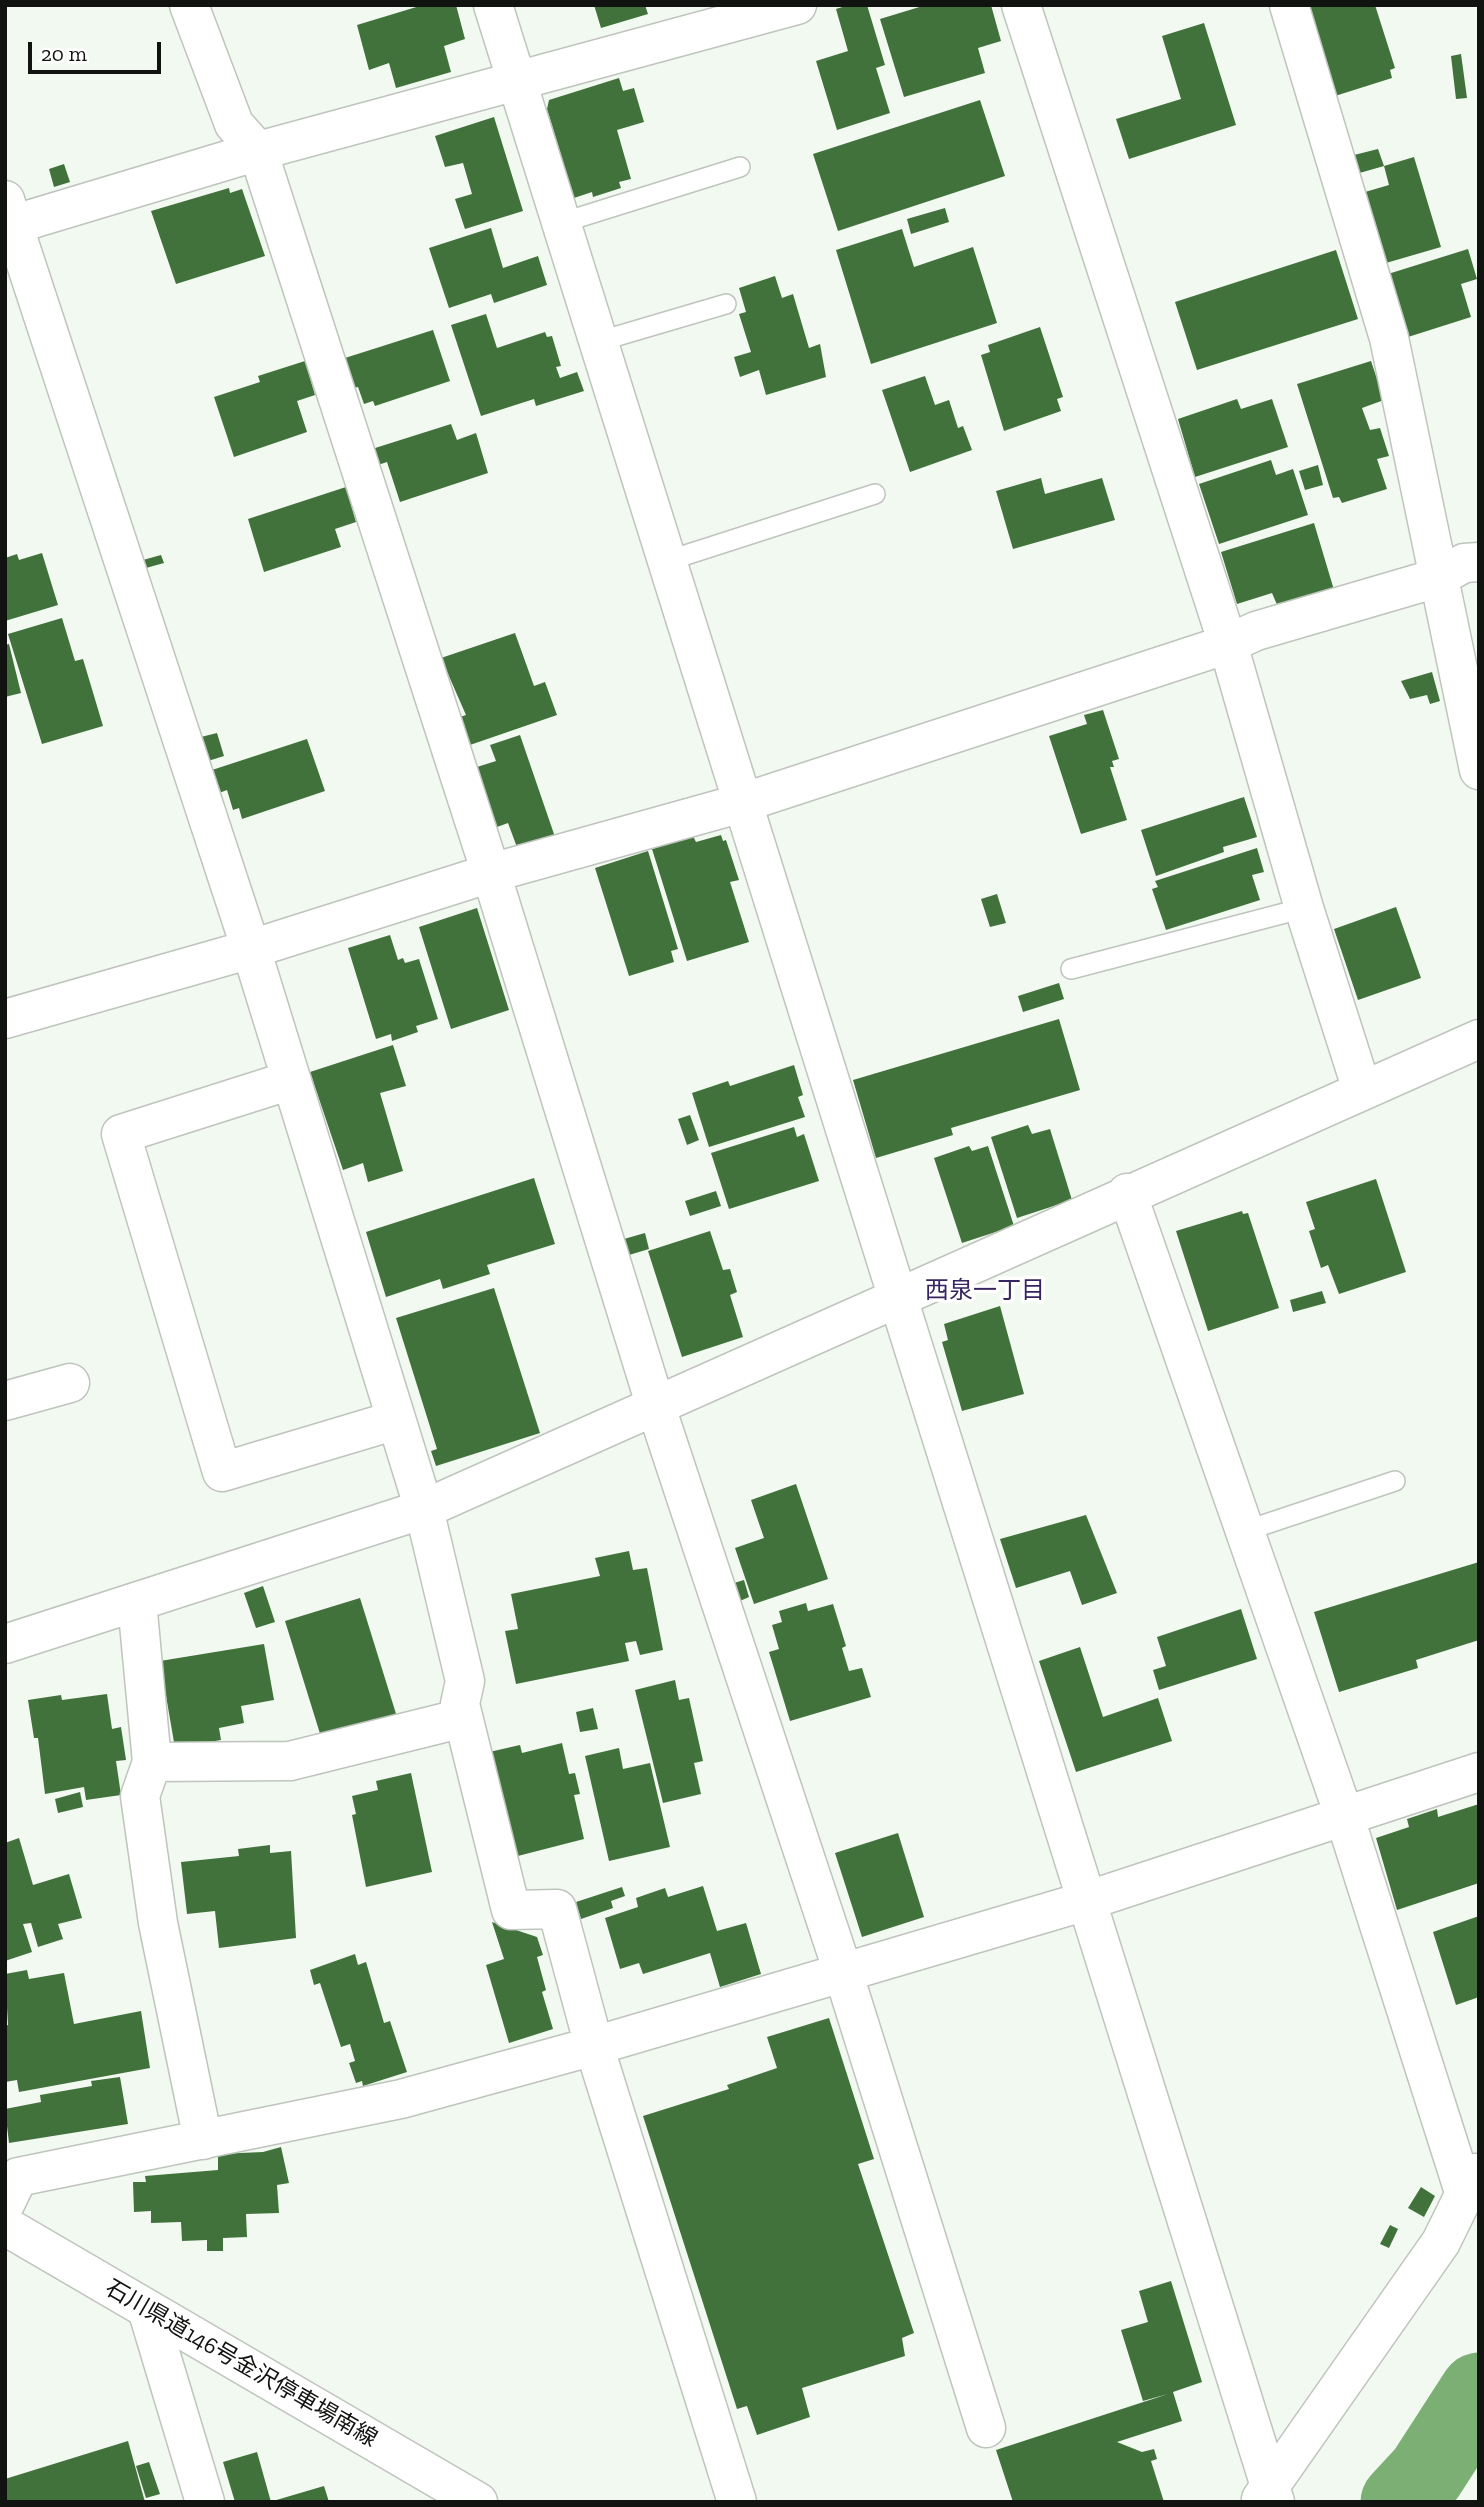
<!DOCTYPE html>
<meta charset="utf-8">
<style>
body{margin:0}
#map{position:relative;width:1484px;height:2507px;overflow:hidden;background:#f2f9f1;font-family:"Zilla Slab",serif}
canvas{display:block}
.frame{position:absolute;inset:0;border:7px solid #111310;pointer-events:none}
.scale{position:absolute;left:28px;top:42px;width:133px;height:32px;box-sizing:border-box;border:4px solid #111310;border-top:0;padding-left:9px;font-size:21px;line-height:24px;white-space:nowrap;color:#111310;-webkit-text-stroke:5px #fff;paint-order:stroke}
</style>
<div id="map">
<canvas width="1484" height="2507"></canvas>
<div class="frame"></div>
<div class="scale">20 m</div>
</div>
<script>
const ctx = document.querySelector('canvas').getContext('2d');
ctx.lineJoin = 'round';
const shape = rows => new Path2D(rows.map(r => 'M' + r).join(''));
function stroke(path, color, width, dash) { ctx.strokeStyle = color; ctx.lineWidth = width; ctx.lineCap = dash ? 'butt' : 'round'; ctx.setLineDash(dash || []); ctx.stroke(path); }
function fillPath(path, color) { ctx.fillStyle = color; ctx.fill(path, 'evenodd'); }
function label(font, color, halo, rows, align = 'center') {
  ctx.font = font + ' "Zilla Slab","Noto Sans JP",serif'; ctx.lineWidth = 7; ctx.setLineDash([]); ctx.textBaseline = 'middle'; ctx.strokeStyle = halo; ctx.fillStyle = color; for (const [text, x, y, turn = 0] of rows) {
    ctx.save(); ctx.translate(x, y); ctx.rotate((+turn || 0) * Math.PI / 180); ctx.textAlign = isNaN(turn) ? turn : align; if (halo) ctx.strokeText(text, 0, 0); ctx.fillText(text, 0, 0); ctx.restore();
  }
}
const river = shape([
 [1400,2502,1426,2474,1479,2392]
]);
const building = shape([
 [423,5,456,5,465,39,444,46,451,72,396,88,389,63,369,70,357,25],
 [594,5,645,5,648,14,601,28],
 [849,5,867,5,885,65,876,68,890,113,837,130,816,61,848,51,836,9],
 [926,5,991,5,1001,41,978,48,985,73,904,97,880,19],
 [1304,5,1375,5,1395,68,1390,70,1392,78,1335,96],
 [1204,23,1236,125,1129,159,1116,119,1181,99,1162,36],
 [1461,54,1467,98,1456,99,1451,56],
 [619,78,623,91,634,88,644,122,617,130,631,179,619,182,621,188,593,197,592,192,574,198,547,109,549,100],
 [980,100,1005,176,838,231,813,154],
 [494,117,523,211,465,229,455,199,472,194,463,163,445,167,435,136],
 [1378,149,1384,166,1414,157,1441,247,1386,263,1365,192,1389,185,1384,166,1356,174,1350,156],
 [64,164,70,182,54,187,49,169],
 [229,188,230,193,242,189,265,256,176,284,151,211],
 [945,208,949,222,911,234,907,219],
 [491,228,503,268,538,256,547,285,494,303,491,294,449,308,429,248],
 [902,229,914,267,973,247,997,323,871,364,836,250],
 [1468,249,1477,279,1461,284,1471,317,1408,337,1388,274],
 [1336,250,1358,319,1197,370,1175,302],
 [775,276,782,298,793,294,809,348,820,344,826,377,766,395,759,370,740,377,734,357,751,352,739,314,746,312,739,288],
 [486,314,497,348,545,332,547,337,552,336,561,366,556,367,560,378,577,372,584,391,536,406,534,399,481,416,451,325],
 [1040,327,1063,397,1057,399,1061,411,1004,431,981,355,990,352,988,345],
 [433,330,450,381,375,406,373,401,364,404,358,387,354,388,345,358],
 [305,361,315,395,297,401,307,432,234,457,214,397,260,382,258,376],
 [1371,361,1384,400,1362,408,1370,430,1380,428,1389,456,1377,459,1387,489,1342,503,1339,497,1333,498,1297,384],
 [925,376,935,405,949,400,958,428,963,426,972,450,910,472,882,390],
 [1237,399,1241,409,1272,399,1288,447,1195,477,1178,419],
 [451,424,457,440,476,433,488,473,400,502,387,462,378,465,372,449],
 [1271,460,1276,475,1293,469,1308,515,1219,544,1199,484],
 [1318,465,1323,485,1305,490,1299,471],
 [1041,478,1045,494,1102,478,1115,520,1013,549,996,491],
 [346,487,356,522,335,529,341,547,264,572,248,519],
 [1314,523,1334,590,1278,607,1272,593,1237,604,1221,552],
 [42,553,58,605,5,621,5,558,17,554,19,560],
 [161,555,164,563,146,568,143,560],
 [62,618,75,661,83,659,103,726,42,744,8,634],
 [515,633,534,686,545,682,557,715,467,746,457,718,466,715,441,658],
 [9,644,21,693,5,697,5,645],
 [1432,672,1440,701,1430,704,1427,695,1410,699,1401,681],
 [1103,710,1119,759,1112,761,1114,767,1110,767,1127,820,1081,834,1049,736,1087,724,1084,715],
 [217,733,224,756,208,761,201,737],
 [520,735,555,837,518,850,508,823,497,827,477,767,496,761,490,745],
 [307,739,325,791,242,819,239,808,233,810,227,790,219,793,212,770],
 [1244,797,1257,837,1223,847,1224,852,1156,876,1141,830],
 [721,835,723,841,726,840,739,880,730,882,749,942,687,961,652,849,693,836,696,842],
 [1257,848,1264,872,1252,875,1260,900,1166,930,1152,889,1158,887,1155,881],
 [648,851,678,949,671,951,674,962,629,976,595,868],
 [997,894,1006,923,990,927,981,899],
 [1396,907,1421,978,1358,1000,1334,929],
 [477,908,509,1010,451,1029,419,927],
 [390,935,398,960,403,958,405,963,419,959,438,1019,416,1026,418,1032,392,1041,391,1034,376,1039,348,948],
 [1059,983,1064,999,1023,1012,1018,996],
 [1059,1019,1080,1090,951,1128,953,1135,876,1158,853,1080],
 [393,1045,406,1086,380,1093,403,1171,368,1182,363,1163,343,1170,310,1072],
 [794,1065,803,1095,798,1097,805,1117,709,1147,692,1093,728,1081,730,1086],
 [690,1115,699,1140,687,1145,678,1119],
 [1028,1125,1032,1134,1050,1129,1072,1200,1017,1218,991,1137],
 [794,1127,797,1137,804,1134,819,1181,729,1209,711,1153],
 [969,1146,972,1151,988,1146,1014,1226,962,1243,934,1158],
 [534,1178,555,1244,487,1265,490,1274,443,1289,440,1279,386,1297,366,1232],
 [1376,1179,1406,1272,1339,1294,1328,1265,1321,1268,1309,1231,1315,1229,1306,1202],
 [716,1191,721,1206,690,1216,685,1201],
 [1242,1211,1243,1214,1248,1213,1279,1308,1208,1331,1176,1231],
 [710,1231,723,1270,730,1269,737,1292,730,1295,743,1337,682,1357,648,1251],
 [645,1233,649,1249,629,1255,624,1239],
 [494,1288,540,1433,436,1466,431,1451,437,1449,396,1318],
 [1322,1291,1326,1303,1293,1312,1290,1300],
 [1000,1306,1024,1394,962,1411,942,1342,948,1340,944,1324],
 [796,1484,828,1579,754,1604,735,1548,764,1538,751,1500],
 [1086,1515,1117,1593,1082,1605,1070,1571,1016,1588,1000,1539],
 [629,1551,633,1570,647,1568,663,1650,640,1655,636,1641,625,1643,629,1661,516,1684,505,1631,518,1629,511,1594,600,1576,595,1558],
 [1479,1562,1479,1640,1416,1660,1418,1668,1339,1692,1314,1612],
 [744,1580,749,1597,740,1601,734,1583],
 [263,1586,275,1622,256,1628,244,1593],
 [360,1598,397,1717,322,1740,285,1621],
 [806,1603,808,1611,833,1604,846,1646,842,1648,849,1671,862,1668,871,1697,790,1721,769,1652,779,1649,772,1625,782,1622,779,1611],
 [1241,1609,1257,1659,1159,1690,1153,1670,1166,1666,1157,1637],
 [264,1644,274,1700,241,1706,244,1723,219,1728,221,1740,175,1748,160,1661],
 [1080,1647,1103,1717,1158,1698,1172,1741,1076,1772,1039,1661],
 [675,1680,679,1700,689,1698,703,1761,694,1763,701,1794,663,1803,635,1690],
 [107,1694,112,1729,121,1727,126,1760,116,1761,121,1795,86,1800,84,1787,45,1794,38,1738,34,1738,28,1700,61,1695,62,1700],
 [593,1708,598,1729,580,1732,576,1712],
 [562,1743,569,1774,575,1773,580,1794,574,1795,584,1839,510,1858,485,1753,520,1745,522,1753],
 [619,1748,623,1769,650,1763,670,1847,609,1861,585,1756],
 [411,1773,432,1872,366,1887,352,1815,356,1814,352,1796,378,1790,376,1781],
 [80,1792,83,1807,58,1813,55,1799],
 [1479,1804,1479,1883,1397,1910,1376,1838,1409,1827,1407,1819,1437,1809,1438,1817],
 [898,1833,924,1917,862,1937,835,1853],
 [19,1838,33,1885,69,1874,82,1918,58,1924,63,1939,38,1947,31,1923,23,1924,32,1952,5,1961,5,1843],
 [270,1845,270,1853,291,1851,296,1938,219,1948,215,1911,187,1914,181,1862,239,1856,238,1849],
 [703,1886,717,1931,746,1923,761,1974,720,1987,710,1953,643,1974,639,1963,620,1969,605,1918,638,1907,636,1898,665,1888,668,1897],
 [622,1887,625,1896,611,1901,613,1908,581,1919,576,1902],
 [1479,1916,1479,1997,1456,2005,1433,1932],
 [492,1922,537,1937,543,1955,537,1957,546,1990,542,1992,553,2029,509,2043,486,1965,504,1959],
 [355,1954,358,1965,366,1962,384,2023,390,2021,407,2072,363,2086,362,2081,356,2083,349,2063,355,2061,350,2044,341,2047,320,1983,314,1985,310,1970],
 [27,1970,29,1979,64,1973,74,2024,141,2011,150,2068,19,2092,17,2080,5,2082,5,2026,8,2025,5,1974],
 [829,2018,874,2159,858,2164,914,2333,902,2338,905,2356,802,2388,810,2417,757,2435,747,2406,737,2409,643,2116,729,2089,727,2085,777,2068,767,2037],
 [120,2077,128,2124,9,2143,5,2109,41,2102,40,2095,92,2086,91,2081],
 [281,2147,289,2183,277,2185,279,2213,246,2214,247,2237,223,2238,223,2251,207,2251,207,2240,182,2241,181,2222,151,2223,151,2211,134,2212,133,2182,146,2182,145,2176,218,2170,218,2154,263,2152],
 [1421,2187,1435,2196,1424,2217,1408,2208],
 [1390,2225,1398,2229,1389,2248,1380,2244],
 [1171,2281,1202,2382,1173,2392,1182,2421,1117,2442,1142,2452,1154,2449,1157,2459,1151,2461,1164,2502,1013,2502,996,2450,1168,2394,1143,2401,1121,2330,1148,2322,1139,2291],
 [128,2441,145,2502,5,2502,5,2479],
 [257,2452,271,2502,235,2502,223,2462],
 [149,2462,160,2494,146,2498,136,2466],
 [324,2486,329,2502,273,2502,273,2501]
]);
const lane = shape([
 [561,223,740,167],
 [597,342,726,304],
 [667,561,875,494],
 [1071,969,1304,908],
 [1245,1531,1395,1481]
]);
const street = shape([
 [189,5,234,124,258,151,491,873,656,1407,843,1972,986,2428],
 [493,5,1275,2502],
 [1021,5,1228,644,1304,908,1362,1090],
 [1289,5,1389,338,1479,770],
 [5,200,251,949,424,1509,465,1681,460,1704,511,1910,557,1909,594,2046,737,2502],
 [5,227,258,151,797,5],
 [5,1019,251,949,491,873,742,803,1228,644,1256,631,1437,578,1464,563,1479,562],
 [291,1080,121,1134,222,1472,396,1420],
 [1127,1193,1345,1818,1465,2195],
 [5,1401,70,1383],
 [137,1602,152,1762,140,1796,158,1923,203,2140],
 [5,1644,424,1509,1479,1039],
 [152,1762,290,1761,463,1718],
 [5,2204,18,2177,401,2099,594,2046,1086,1901,1479,1772],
 [147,2309,205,2502],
 [1261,2499,1441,2242,1475,2173]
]);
const secondary = shape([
 [5,2226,478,2502]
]);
const streetNames = [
 ["石川県道146号金沢停車場南線",241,2364,30]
];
const neighbourhoodNames = [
 ["西泉一丁目",985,1291]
];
stroke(river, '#7baf74', 79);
fillPath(building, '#41723b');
stroke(lane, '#bec5bd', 22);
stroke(street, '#bec5bd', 41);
stroke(secondary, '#bec5bd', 41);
stroke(lane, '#fff', 19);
stroke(street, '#fff', 38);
stroke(secondary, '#fff', 38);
label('23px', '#111310', '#fff', streetNames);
label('24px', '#362560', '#fff', neighbourhoodNames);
</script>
